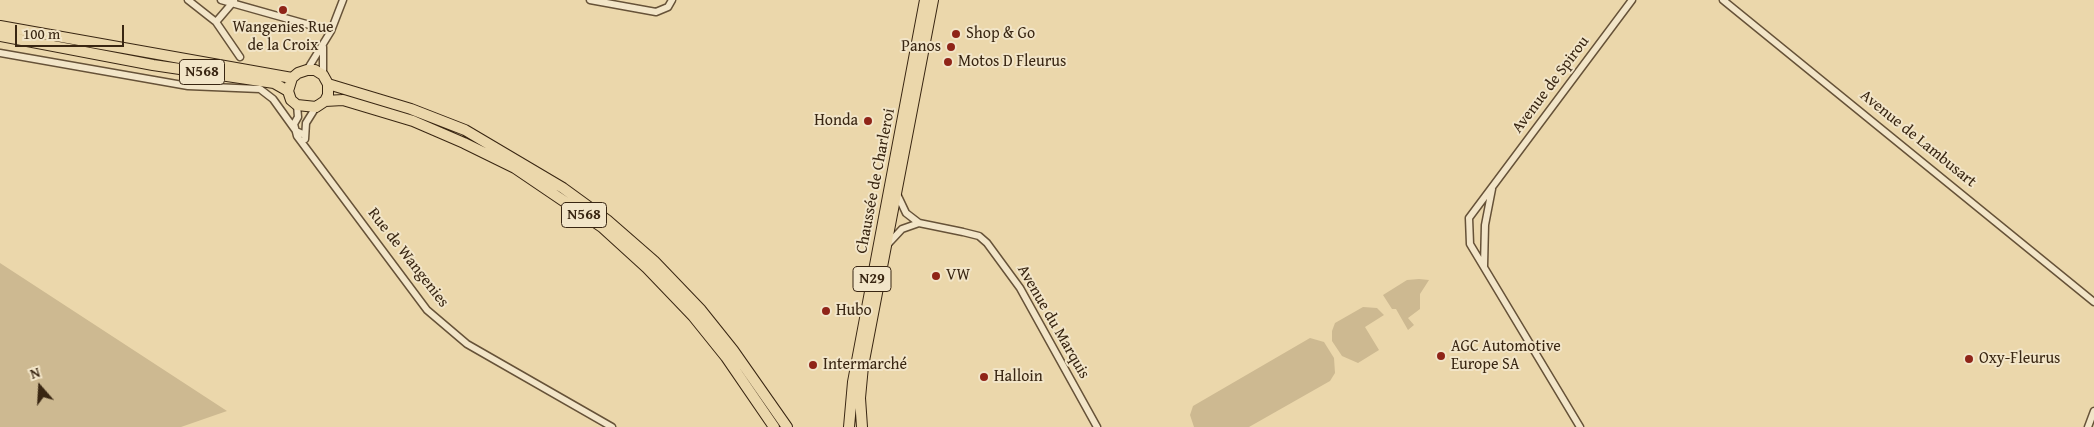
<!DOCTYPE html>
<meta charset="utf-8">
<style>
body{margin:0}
#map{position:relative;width:2094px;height:427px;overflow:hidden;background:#ebd7ab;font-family:"Gentium Book Plus",serif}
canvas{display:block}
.north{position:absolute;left:15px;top:362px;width:50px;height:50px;-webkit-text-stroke:4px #f2e5c8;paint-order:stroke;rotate:341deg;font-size:14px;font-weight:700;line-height:20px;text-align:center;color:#392612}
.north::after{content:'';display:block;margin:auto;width:18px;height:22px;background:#392612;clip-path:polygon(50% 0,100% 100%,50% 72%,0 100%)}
.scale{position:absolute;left:15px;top:25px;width:109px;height:22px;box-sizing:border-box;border:2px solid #392612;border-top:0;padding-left:6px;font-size:15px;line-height:18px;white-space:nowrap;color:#392612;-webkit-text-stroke:4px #f2e5c8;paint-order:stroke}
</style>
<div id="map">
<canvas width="2094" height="427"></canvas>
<div class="north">N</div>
<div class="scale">100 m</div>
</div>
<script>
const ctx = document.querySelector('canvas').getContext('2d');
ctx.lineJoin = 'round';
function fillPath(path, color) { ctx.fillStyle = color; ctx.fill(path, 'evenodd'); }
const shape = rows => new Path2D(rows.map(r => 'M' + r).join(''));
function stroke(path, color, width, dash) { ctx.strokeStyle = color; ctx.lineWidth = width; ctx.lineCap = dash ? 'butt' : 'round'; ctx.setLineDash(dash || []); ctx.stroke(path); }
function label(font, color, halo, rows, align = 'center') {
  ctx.font = font + ' "Gentium Book Plus",serif'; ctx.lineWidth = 4; ctx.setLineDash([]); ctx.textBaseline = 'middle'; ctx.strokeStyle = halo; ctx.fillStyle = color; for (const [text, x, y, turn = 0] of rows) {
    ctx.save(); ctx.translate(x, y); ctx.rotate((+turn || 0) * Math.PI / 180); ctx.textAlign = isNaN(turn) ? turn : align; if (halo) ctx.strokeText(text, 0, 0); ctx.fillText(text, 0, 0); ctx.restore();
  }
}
const green = shape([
 [0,263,227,411,181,427,0,427],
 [1419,279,1429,280,1420,294,1420,309,1408,318,1414,325,1408,330,1396,309,1392,309,1383,295,1407,280],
 [1363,307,1377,308,1384,315,1365,327,1379,350,1358,363,1342,356,1332,341,1332,331,1335,323],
 [1310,338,1324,342,1334,358,1335,373,1330,381,1249,427,1194,427,1190,415,1193,406]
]);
const minor = shape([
 [188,0,216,22,240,57],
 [221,0,331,31],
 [590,0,656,12,668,7,672,0],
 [1723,0,2094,302],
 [216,22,234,1],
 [323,47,323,75],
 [0,53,188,86,260,89,273,99,296,131,305,135],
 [307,70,331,31,343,0],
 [297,105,298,117,294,124,297,136,427,310,467,344,612,427],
 [305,139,306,123,316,107],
 [897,194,906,213,919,223,963,232,979,236,987,243,1020,288,1097,427],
 [888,244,902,229,919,223],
 [1484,266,1485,225,1492,189],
 [1580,427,1470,244,1469,218,1632,0],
 [2088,427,2094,411]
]);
const primary = shape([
 [849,427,853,382,925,0],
 [862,427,860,398,863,366,933,0]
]);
const trunk = shape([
 [0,26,292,78],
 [0,36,153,65,274,83,288,91],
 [328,84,411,109,465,130,563,188,607,220,654,261,701,310,733,350,787,427],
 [325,101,328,95,328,84,323,75,315,70,307,70,298,73,292,78,288,91,291,100,297,105,316,107,325,101,343,100,413,121,464,143,515,168,602,227,647,268,693,316,726,357,774,427]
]);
const markers = [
 [283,10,5,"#8f2418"],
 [956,34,5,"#8f2418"],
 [951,47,5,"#8f2418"],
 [948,62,5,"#8f2418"],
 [868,121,5,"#8f2418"],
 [936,276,5,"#8f2418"],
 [826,311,5,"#8f2418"],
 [1441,356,5,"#8f2418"],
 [1969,359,5,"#8f2418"],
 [813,365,5,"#8f2418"],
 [984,377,5,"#8f2418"]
];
const shields = [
 [202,72,45],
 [584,215,45],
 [872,279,38]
];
const shieldNames = [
 ["N568",202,72],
 ["N568",584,215],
 ["N29",872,279]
];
const poiNames = [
 ["Wangenies Rue",283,28,"center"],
 ["de la Croix",283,46,"center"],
 ["Shop & Go",966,34],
 ["Panos",941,47,"right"],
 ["Motos D Fleurus",958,62],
 ["Honda",858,121,"right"],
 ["VW",946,276],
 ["Hubo",836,311],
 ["AGC Automotive",1451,347],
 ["Europe SA",1451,365],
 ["Oxy-Fleurus",1979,359],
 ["Intermarché",823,365],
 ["Halloin",994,377]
];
const streetNames = [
 ["Avenue de Spirou",1551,85,-53],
 ["Avenue de Lambusart",1918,139,39],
 ["Chaussée de Charleroi",876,181,-79],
 ["Rue de Wangenies",408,258,52],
 ["Avenue du Marquis",1053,322,60]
];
fillPath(green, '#cdb991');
stroke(minor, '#665238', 9);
stroke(primary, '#392612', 12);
stroke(trunk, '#392612', 12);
stroke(minor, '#f2e5c8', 6);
stroke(primary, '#ebd7ab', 10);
stroke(trunk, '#ebd7ab', 10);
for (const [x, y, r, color] of markers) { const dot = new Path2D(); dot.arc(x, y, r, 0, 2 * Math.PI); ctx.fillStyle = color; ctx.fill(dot); stroke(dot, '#f2e5c8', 2); }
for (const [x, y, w] of shields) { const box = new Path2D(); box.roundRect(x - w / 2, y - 12.5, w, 25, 4); ctx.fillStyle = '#f2e5c8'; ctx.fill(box); stroke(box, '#392612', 1); }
label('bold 15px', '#392612', null, shieldNames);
label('16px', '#392612', '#f2e5c8', poiNames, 'left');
label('16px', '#392612', '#f2e5c8', streetNames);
</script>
